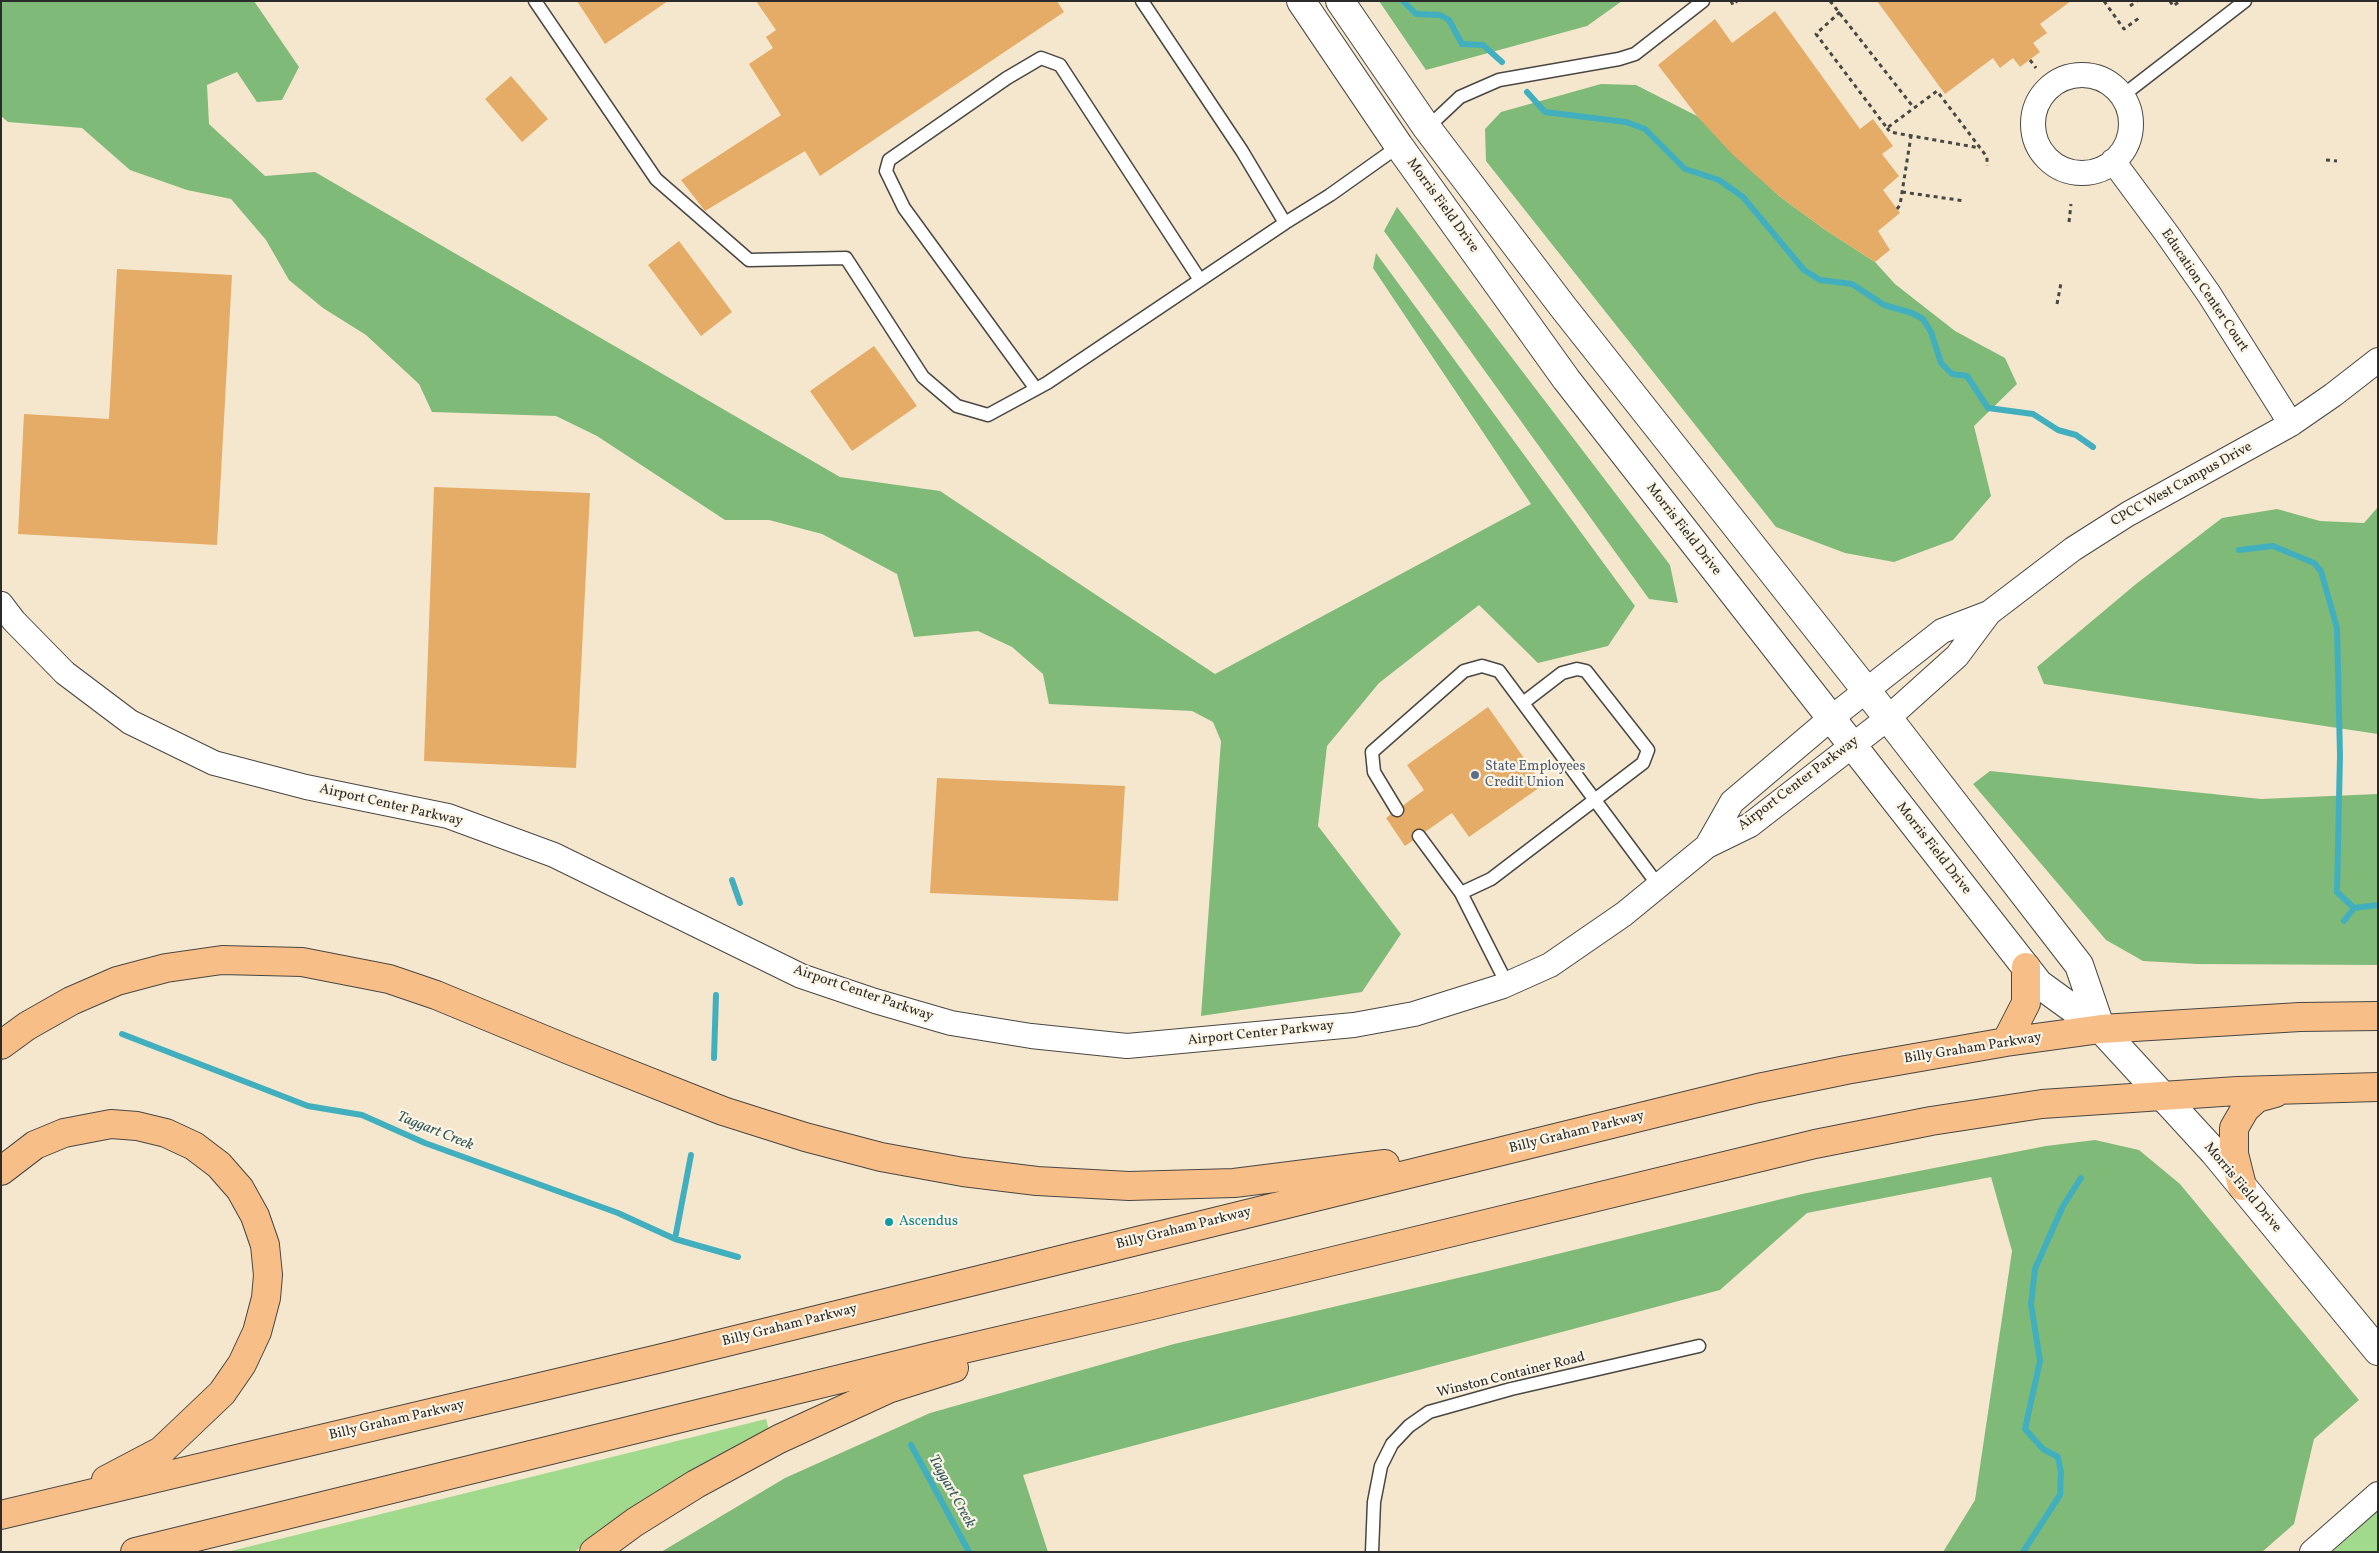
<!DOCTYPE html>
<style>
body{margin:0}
#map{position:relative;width:2379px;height:1553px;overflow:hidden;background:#f5e7cd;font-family:Vollkorn,serif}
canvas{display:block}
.frame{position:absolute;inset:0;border:2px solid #2b2b2b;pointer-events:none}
</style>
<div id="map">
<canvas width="2379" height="1553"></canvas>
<div class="frame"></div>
</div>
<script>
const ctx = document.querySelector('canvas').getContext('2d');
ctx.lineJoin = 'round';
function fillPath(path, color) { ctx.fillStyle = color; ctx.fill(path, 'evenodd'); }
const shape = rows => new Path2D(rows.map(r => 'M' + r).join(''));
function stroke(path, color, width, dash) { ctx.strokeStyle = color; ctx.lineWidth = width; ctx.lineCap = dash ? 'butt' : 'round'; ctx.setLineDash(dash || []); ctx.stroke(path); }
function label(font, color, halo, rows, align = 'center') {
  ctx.font = font + ' Vollkorn,serif'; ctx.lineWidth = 4.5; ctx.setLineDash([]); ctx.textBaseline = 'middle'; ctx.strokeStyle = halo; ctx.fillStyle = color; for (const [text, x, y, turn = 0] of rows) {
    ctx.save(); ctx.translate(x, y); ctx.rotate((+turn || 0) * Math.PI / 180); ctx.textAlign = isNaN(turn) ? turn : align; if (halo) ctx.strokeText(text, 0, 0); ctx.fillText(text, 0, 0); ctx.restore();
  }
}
const green = shape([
 [766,1419,770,1433,628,1513,574,1552,227,1552],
 [2378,1511,2378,1552,2332,1552]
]);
const forest = shape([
 [1,1,254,1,299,67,282,100,257,102,237,72,207,85,209,124,265,176,315,172,840,477,940,491,1215,674,1531,504,1373,268,1376,253,1635,606,1608,646,1538,663,1479,605,1379,683,1327,746,1318,826,1401,934,1362,992,1201,1016,1221,741,1213,722,1192,711,1049,704,1043,674,1012,647,978,631,914,637,897,574,822,534,769,520,725,520,597,436,556,416,432,412,419,384,366,335,323,308,289,280,266,240,231,199,187,190,130,170,82,128,8,122,1,116],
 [1379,1,1622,1,1587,26,1426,70],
 [1601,84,1636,85,1697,116,1779,196,1824,229,1875,262,1895,284,1955,331,2005,358,2017,384,1974,426,1991,496,1953,540,1894,562,1845,553,1776,527,1486,161,1485,129,1501,112],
 [1397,207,1670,565,1678,603,1649,599,1384,231],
 [2378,507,2378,734,2044,684,2037,667,2136,584,2222,518,2277,509,2320,521,2364,523],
 [1990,771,2261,799,2378,794,2378,965,2197,964,2143,961,2106,940,1973,784],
 [2095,1140,2139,1150,2180,1184,2359,1400,2314,1439,2294,1524,2262,1552,1943,1552,1975,1500,2012,1251,1991,1177,1807,1213,1720,1290,1023,1475,1048,1552,661,1552,785,1478,930,1413,1174,1344,1492,1270,1802,1194,2046,1146]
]);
const stream = shape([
 [1403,1,1416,14,1440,15,1449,20,1462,44,1483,45,1502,62],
 [1527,92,1545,112,1626,122,1645,129,1685,169,1719,180,1743,197,1804,270,1820,280,1852,284,1884,305,1912,313,1923,319,1931,332,1941,363,1952,374,1967,376,1988,408,2033,414,2058,430,2076,435,2093,447],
 [2239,550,2273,546,2314,563,2321,571,2337,628,2340,755,2337,892,2354,908],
 [732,880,740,903],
 [2344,921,2354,908,2378,905],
 [122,1034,308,1106,362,1115,425,1143,618,1213,675,1239,738,1257],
 [714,1058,716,995],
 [675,1239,691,1155],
 [911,1445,969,1552],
 [2023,1552,2060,1495,2061,1472,2058,1457,2043,1449,2025,1429,2040,1361,2031,1304,2035,1269,2063,1206,2081,1178]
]);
const building = shape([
 [577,1,668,1,605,44],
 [756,1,1057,1,1064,12,820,176,805,151,705,211,681,180,781,115,749,64,773,48,766,37,776,30],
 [1877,1,2071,1,2040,24,2047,33,2033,43,2040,52,2020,67,2013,58,2000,68,1993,58,1945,94],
 [1775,11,1860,129,1873,119,1893,146,1882,154,1899,176,1883,190,1900,213,1878,231,1890,250,1875,262,1824,229,1779,196,1731,153,1697,116,1658,65,1715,19,1732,43],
 [511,76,548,119,522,142,485,99],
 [679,241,732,312,701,336,648,265],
 [117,269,232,275,217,545,18,534,24,414,109,419],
 [874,346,917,406,852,451,810,391],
 [434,487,590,493,576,768,424,761],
 [1488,707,1543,785,1469,837,1452,813,1405,846,1386,818,1424,790,1407,765],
 [937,778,1125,786,1118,901,930,893]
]);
const path = shape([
 [1731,1,1733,5,1737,1],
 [1830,1,1914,108],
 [2104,1,2124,29,2139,18],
 [2170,1,2173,6,2180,1],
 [2130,6,2137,1],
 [1840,12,1816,34,1887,128,1937,91,1987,157,1987,166],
 [2030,60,2036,68],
 [1887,128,1890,132,1980,148],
 [2326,160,2337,161],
 [1902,192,1965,201],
 [1897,209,1900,205,1911,136],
 [2069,222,2071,204],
 [2057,304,2061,283]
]);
const service = shape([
 [535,1,656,179,749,260,846,258,923,377,957,406,988,415,1047,383,1285,223],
 [1142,1,1242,151,1285,223,1330,195,1399,146],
 [2122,96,2245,1],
 [1427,128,1460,97,1499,80,1619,59,1635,54,1703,1],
 [1036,389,904,208,886,171,889,160,1007,78,1041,58,1060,65,1200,280],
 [1397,810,1374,772,1372,752,1464,671,1482,666,1499,671,1658,885],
 [1419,836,1461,893,1507,984],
 [1461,893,1491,879,1643,763,1648,750,1586,671,1577,669,1562,673,1523,703],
 [1372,1552,1374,1502,1381,1466,1392,1444,1409,1426,1429,1412,1511,1389,1699,1346]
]);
const minor = shape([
 '2033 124a49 49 0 1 1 98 0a49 49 0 1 1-98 0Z',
 [2113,161,2167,234,2209,294,2291,424],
 [1,604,14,621,65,673,130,722,214,763,306,787,448,816,554,855,801,976,875,1001,951,1023,1031,1036,1127,1046,1354,1025,1414,1014,1503,986,1550,965,1624,914,1707,846,1750,825,1888,718,1957,656,1989,613],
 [1707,846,1732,802,1830,719,1942,631,1989,613,2073,549,2128,514,2291,424,2333,395,2378,360],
 [2312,1552,2378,1494]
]);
const tertiary = shape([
 [1301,1,1399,146,1566,379,2039,984,2101,1029,2214,1152,2378,1351],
 [1340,1,1427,128,1563,307,1888,718,2079,965,2101,1029]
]);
const trunk = shape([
 [2006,1042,2026,1003,2026,967],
 [1,1045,27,1026,71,1001,117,981,166,968,222,960,302,962,389,979,436,995,569,1050,723,1111,805,1137,881,1157,963,1172,1037,1181,1129,1186,1234,1183,1385,1164],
 [1,1171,35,1145,64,1133,111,1124,137,1126,166,1133,194,1146,219,1165,240,1189,255,1216,265,1245,268,1275,266,1298,257,1332,242,1364,222,1393,161,1451,106,1480],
 [2242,1186,2234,1154,2234,1128,2245,1109,2257,1098,2275,1093],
 [1,1515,662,1358,1758,1088,1846,1070,2006,1042,2101,1029,2300,1017,2378,1016],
 [135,1552,938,1355,1148,1306,1815,1144,1931,1121,2042,1104,2237,1091,2378,1087],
 [594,1552,635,1522,696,1484,779,1439,888,1389,954,1368]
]);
const markers = [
 [1475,775,5,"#5c6f8a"],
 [889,1222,5,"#0f9aa8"]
];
const streetNames = [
 ["Morris Field Drive",1442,206,54],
 ["Education Center Court",2204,291,56],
 ["CPCC West Campus Drive",2182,485,-29],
 ["Morris Field Drive",1683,530,52],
 ["Airport Center Parkway",1799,784,-37],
 ["Airport Center Parkway",391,806,13],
 ["Morris Field Drive",1933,849,52],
 ["Airport Center Parkway",863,994,19],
 ["Airport Center Parkway",1261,1034,-6],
 ["Billy Graham Parkway",1973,1049,-9],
 ["Billy Graham Parkway",1577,1133,-14],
 ["Morris Field Drive",2242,1188,50],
 ["Billy Graham Parkway",1184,1229,-14],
 ["Billy Graham Parkway",790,1326,-14],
 ["Winston Container Road",1511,1376,-14],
 ["Billy Graham Parkway",397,1421,-13]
];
const serviceNames = [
 ["State Employees",1485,767],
 ["Credit Union",1485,783]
];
const cultureNames = [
 ["Ascendus",899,1222]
];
const waterNames = [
 ["Taggart Creek",435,1132,22],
 ["Taggart Creek",951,1492,61]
];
fillPath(green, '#a1da8c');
fillPath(forest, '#80ba78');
stroke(stream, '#42afbf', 6);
fillPath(building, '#e4ac66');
stroke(service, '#494743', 15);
stroke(minor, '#494743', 26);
stroke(tertiary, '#494743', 30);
stroke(trunk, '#494743', 30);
stroke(path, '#494743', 3, [4, 4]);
stroke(service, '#fff', 12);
stroke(minor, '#fff', 24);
stroke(tertiary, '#fff', 28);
stroke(trunk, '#f7be88', 28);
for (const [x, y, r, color] of markers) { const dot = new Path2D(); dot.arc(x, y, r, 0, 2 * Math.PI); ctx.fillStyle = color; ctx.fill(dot); stroke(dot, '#fcf5e5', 2); }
label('14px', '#2b2b2b', '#fcf5e5', streetNames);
label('14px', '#4e5e75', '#fcf5e5', serviceNames, 'left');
label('14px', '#0d838f', '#fcf5e5', cultureNames, 'left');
label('italic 15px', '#33595f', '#fcf5e5', waterNames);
</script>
